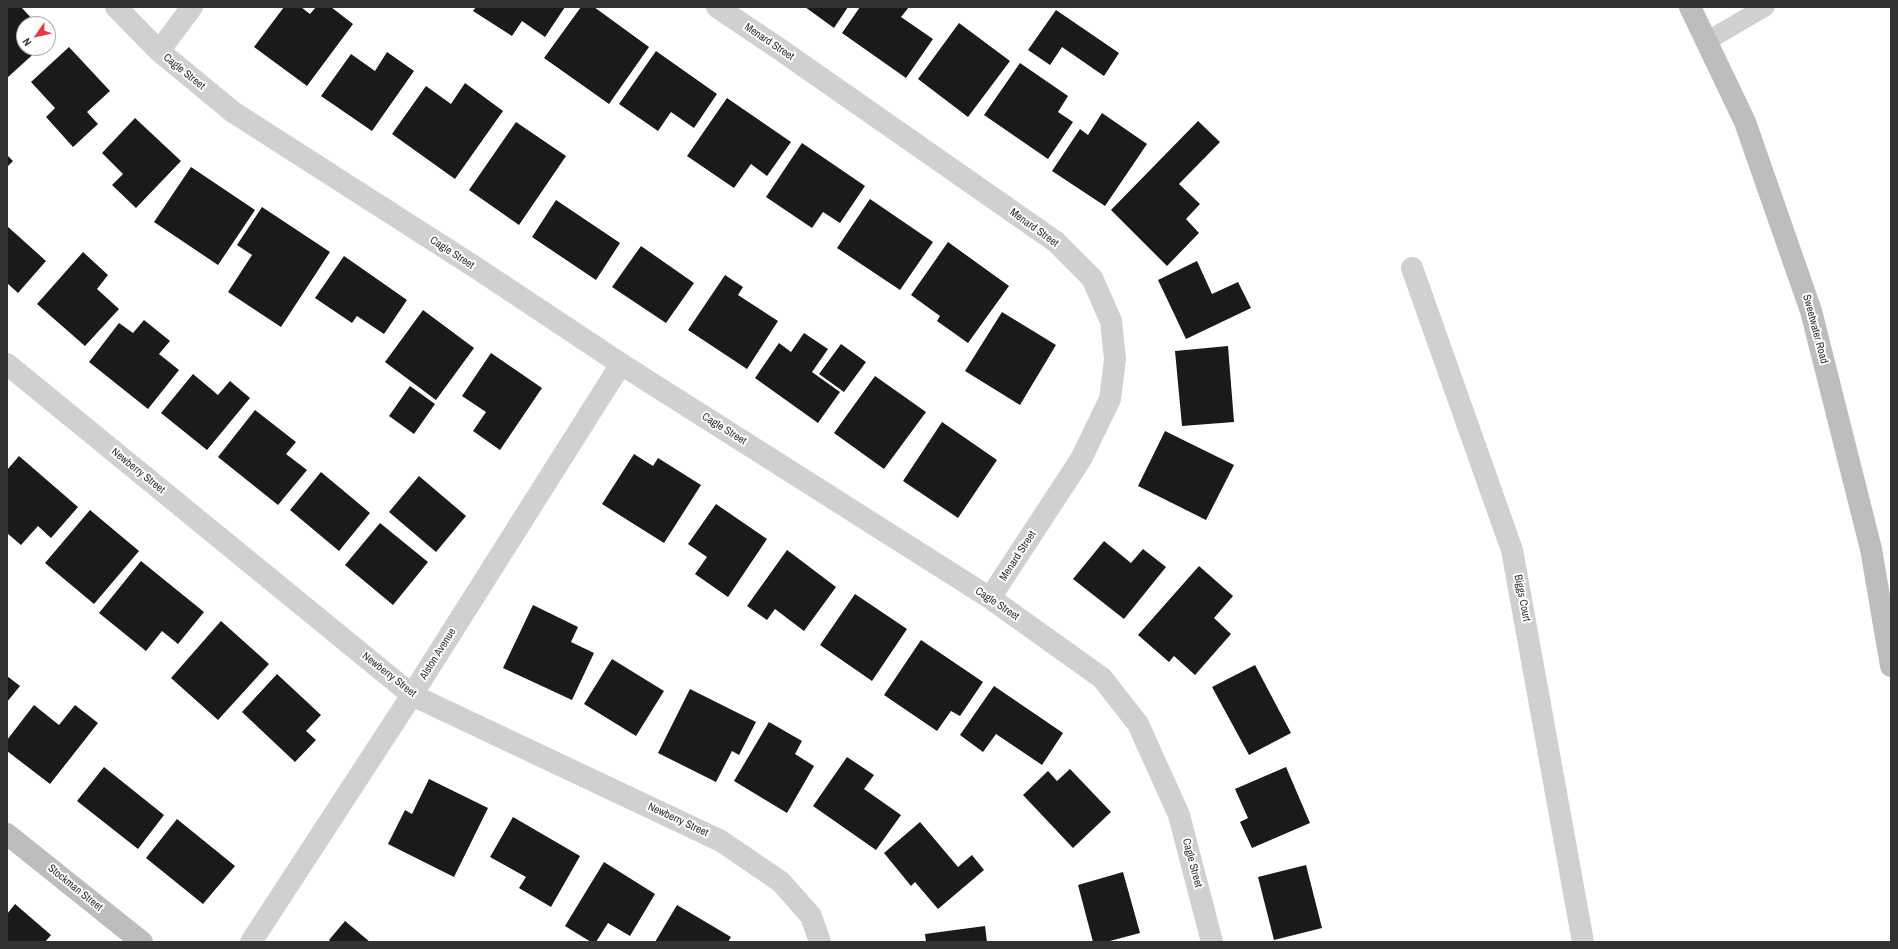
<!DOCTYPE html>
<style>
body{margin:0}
#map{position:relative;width:1898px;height:949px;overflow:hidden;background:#fff;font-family:"Archivo Narrow",sans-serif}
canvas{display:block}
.frame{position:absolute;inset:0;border:8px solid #333;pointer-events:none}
.north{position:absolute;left:16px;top:16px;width:40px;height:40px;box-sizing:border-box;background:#fff;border:1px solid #adadad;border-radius:50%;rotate:236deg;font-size:11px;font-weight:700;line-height:16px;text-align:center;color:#333}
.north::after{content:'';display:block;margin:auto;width:14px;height:18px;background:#e63946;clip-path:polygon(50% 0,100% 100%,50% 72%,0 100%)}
</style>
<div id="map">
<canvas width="1898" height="949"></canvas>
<div class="frame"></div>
<div class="north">N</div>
</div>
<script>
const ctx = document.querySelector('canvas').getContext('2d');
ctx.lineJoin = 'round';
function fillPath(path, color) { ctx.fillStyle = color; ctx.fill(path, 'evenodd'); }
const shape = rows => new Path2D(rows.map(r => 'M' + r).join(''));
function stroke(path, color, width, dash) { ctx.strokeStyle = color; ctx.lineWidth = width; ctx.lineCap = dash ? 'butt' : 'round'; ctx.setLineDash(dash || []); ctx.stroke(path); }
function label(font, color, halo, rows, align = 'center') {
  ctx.font = font + ' "Archivo Narrow",sans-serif'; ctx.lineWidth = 4; ctx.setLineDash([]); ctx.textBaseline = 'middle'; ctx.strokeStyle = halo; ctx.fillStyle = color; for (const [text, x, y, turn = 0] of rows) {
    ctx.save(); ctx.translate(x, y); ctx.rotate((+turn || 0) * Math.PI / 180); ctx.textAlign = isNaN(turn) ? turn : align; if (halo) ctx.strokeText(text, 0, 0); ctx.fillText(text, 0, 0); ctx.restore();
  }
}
const building = shape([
 [7,7,21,7,37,24,24,24,24,48,40,48,7,78],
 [284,7,301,7,310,14,316,7,331,7,353,24,307,86,254,47],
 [476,7,565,7,545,37,522,21,512,36,473,11],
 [581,7,594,7,649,47,609,104,544,58],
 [805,7,848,7,834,28],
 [860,7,909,7,901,17,933,39,906,78,842,33],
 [1056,10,1119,53,1104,76,1062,47,1050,65,1028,50],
 [959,23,1010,61,968,117,918,79],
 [69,47,110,91,87,112,98,124,73,147,46,117,55,108,31,82],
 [656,51,717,94,694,128,671,112,658,131,619,104],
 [387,52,414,71,372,131,321,96,351,54,375,71],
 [1020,63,1068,96,1058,112,1073,122,1048,159,984,115],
 [465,83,503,111,455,179,392,134,426,86,451,104],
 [727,98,791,142,767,176,751,164,734,188,687,156],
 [1102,113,1147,144,1105,206,1052,171,1080,129,1088,135],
 [135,118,181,161,136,208,112,185,123,174,102,153],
 [1198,121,1220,142,1179,184,1200,204,1186,219,1199,233,1167,266,1111,210],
 [516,122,566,156,519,225,469,190],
 [802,143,865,186,840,223,823,212,812,228,766,197],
 [7,155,13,161,7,167],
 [191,167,255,210,218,265,154,222],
 [870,199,933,242,900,290,837,248],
 [556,200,620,243,596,280,532,237],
 [262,207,330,252,281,327,228,292,252,255,237,245],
 [7,226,46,261,18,293,7,283],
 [948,242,1009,286,968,343,937,321,940,316,911,295],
 [641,246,694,283,666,323,612,287],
 [83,252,108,275,97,289,119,309,85,346,37,304],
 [344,256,407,300,384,334,357,316,352,323,315,298],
 [1197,261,1212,294,1238,282,1251,308,1186,339,1158,280],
 [725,275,743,287,738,295,778,321,747,369,688,330],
 [423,310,474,348,436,400,385,362],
 [1002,312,1056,345,1020,405,965,371],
 [144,320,170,341,159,354,179,370,148,409,89,362,119,323,133,333],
 [804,333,828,349,812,372,840,392,818,423,755,378,779,343,791,352],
 [841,344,866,362,844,392,819,374],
 [1228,346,1234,422,1182,426,1175,351],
 [491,353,542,388,500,450,473,431,486,412,462,396],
 [193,374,218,395,230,381,250,398,207,450,161,413],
 [875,376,926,412,884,469,834,433],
 [410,386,435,404,414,434,389,416],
 [255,410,296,442,286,454,307,470,278,505,218,457],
 [942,422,997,460,958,518,903,481],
 [1165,431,1234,465,1206,520,1138,486],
 [634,454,653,466,658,458,701,485,664,543,602,504],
 [19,456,78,507,51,538,38,526,21,545,7,533,7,470],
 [321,472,370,513,339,551,290,510],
 [419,476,466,516,436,552,389,512],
 [716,504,767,539,728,597,695,574,707,557,688,544],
 [90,510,139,551,94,604,45,563],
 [380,523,428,562,393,605,345,565],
 [1104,541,1131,563,1143,549,1166,567,1124,619,1073,579],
 [787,550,836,587,804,631,775,609,767,620,747,606],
 [141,561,204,612,178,644,162,631,146,651,99,613],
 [1199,566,1233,596,1214,618,1231,634,1195,675,1174,656,1169,662,1138,635],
 [855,594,907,629,872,681,820,645],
 [533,605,578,627,571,642,594,653,572,700,503,668],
 [221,621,269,664,218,720,171,678],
 [921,640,983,682,960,716,951,711,937,731,884,695],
 [612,659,664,691,636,736,584,704],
 [1255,665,1291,733,1249,755,1212,687],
 [277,674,321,715,306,731,316,740,295,762,242,712],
 [7,676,20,686,7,702],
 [994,686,1063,733,1042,765,996,734,983,752,960,735],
 [690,689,756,722,739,755,732,751,716,782,658,753],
 [34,705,59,725,75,705,98,723,50,784,7,751,7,740],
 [769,722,802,741,795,754,814,766,787,813,734,781],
 [847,757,874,775,864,789,901,815,876,850,813,806],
 [104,767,164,815,138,849,77,801],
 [1286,767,1310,823,1252,848,1240,822,1248,818,1235,789],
 [1070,769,1111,812,1073,848,1023,795,1048,771,1057,781],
 [429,779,488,808,454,877,388,844,405,810,412,814],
 [513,817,580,856,551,907,519,888,526,877,490,857],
 [177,819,235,866,203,904,146,858],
 [920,822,958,867,972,855,984,870,938,909,915,882,911,886,884,853],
 [604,862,655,894,630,936,608,923,596,942,591,942,565,926],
 [1306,865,1322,928,1274,940,1258,877],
 [1123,872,1140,933,1106,942,1093,942,1078,885],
 [15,904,51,935,45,942,7,942,7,914],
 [677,905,731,937,728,942,655,942],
 [345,921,370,942,331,942,329,940],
 [985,926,987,942,926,942,925,934]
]);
const lane = shape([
 [1707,41,1765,7]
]);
const street = shape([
 [116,7,159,51,233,112,478,269,621,364,990,598,1102,678,1138,724,1179,815,1212,942],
 [717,7,778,48,1056,242,1092,278,1111,321,1115,359,1110,399,1081,459,990,598],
 [159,51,192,7],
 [1412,268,1512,550,1583,942],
 [7,364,412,695,721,841,781,882,811,916,820,942],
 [251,942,412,695,621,364]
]);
const secondary = shape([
 [1690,7,1745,122,1811,311,1871,549,1891,666],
 [7,834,142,942]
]);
const streetNames = [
 ["Menard Street",769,42,34],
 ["Cagle Street",184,72,39],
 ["Menard Street",1034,228,36],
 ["Cagle Street",452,253,33],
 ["Sweetwater Road",1815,329,75],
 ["Cagle Street",724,429,32],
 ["Newberry Street",138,471,39],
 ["Menard Street",1018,556,-57],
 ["Biggs Court",1522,598,79],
 ["Cagle Street",997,604,34],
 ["Alston Avenue",438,654,-58],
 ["Newberry Street",389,675,38],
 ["Newberry Street",678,820,25],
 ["Cagle Street",1192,863,75],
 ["Stockman Street",75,888,39]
];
fillPath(building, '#1a1a1a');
stroke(lane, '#d0d0d0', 19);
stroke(street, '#d0d0d0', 22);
stroke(secondary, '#bdbdbd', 22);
label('11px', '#333', '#fff', streetNames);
</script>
